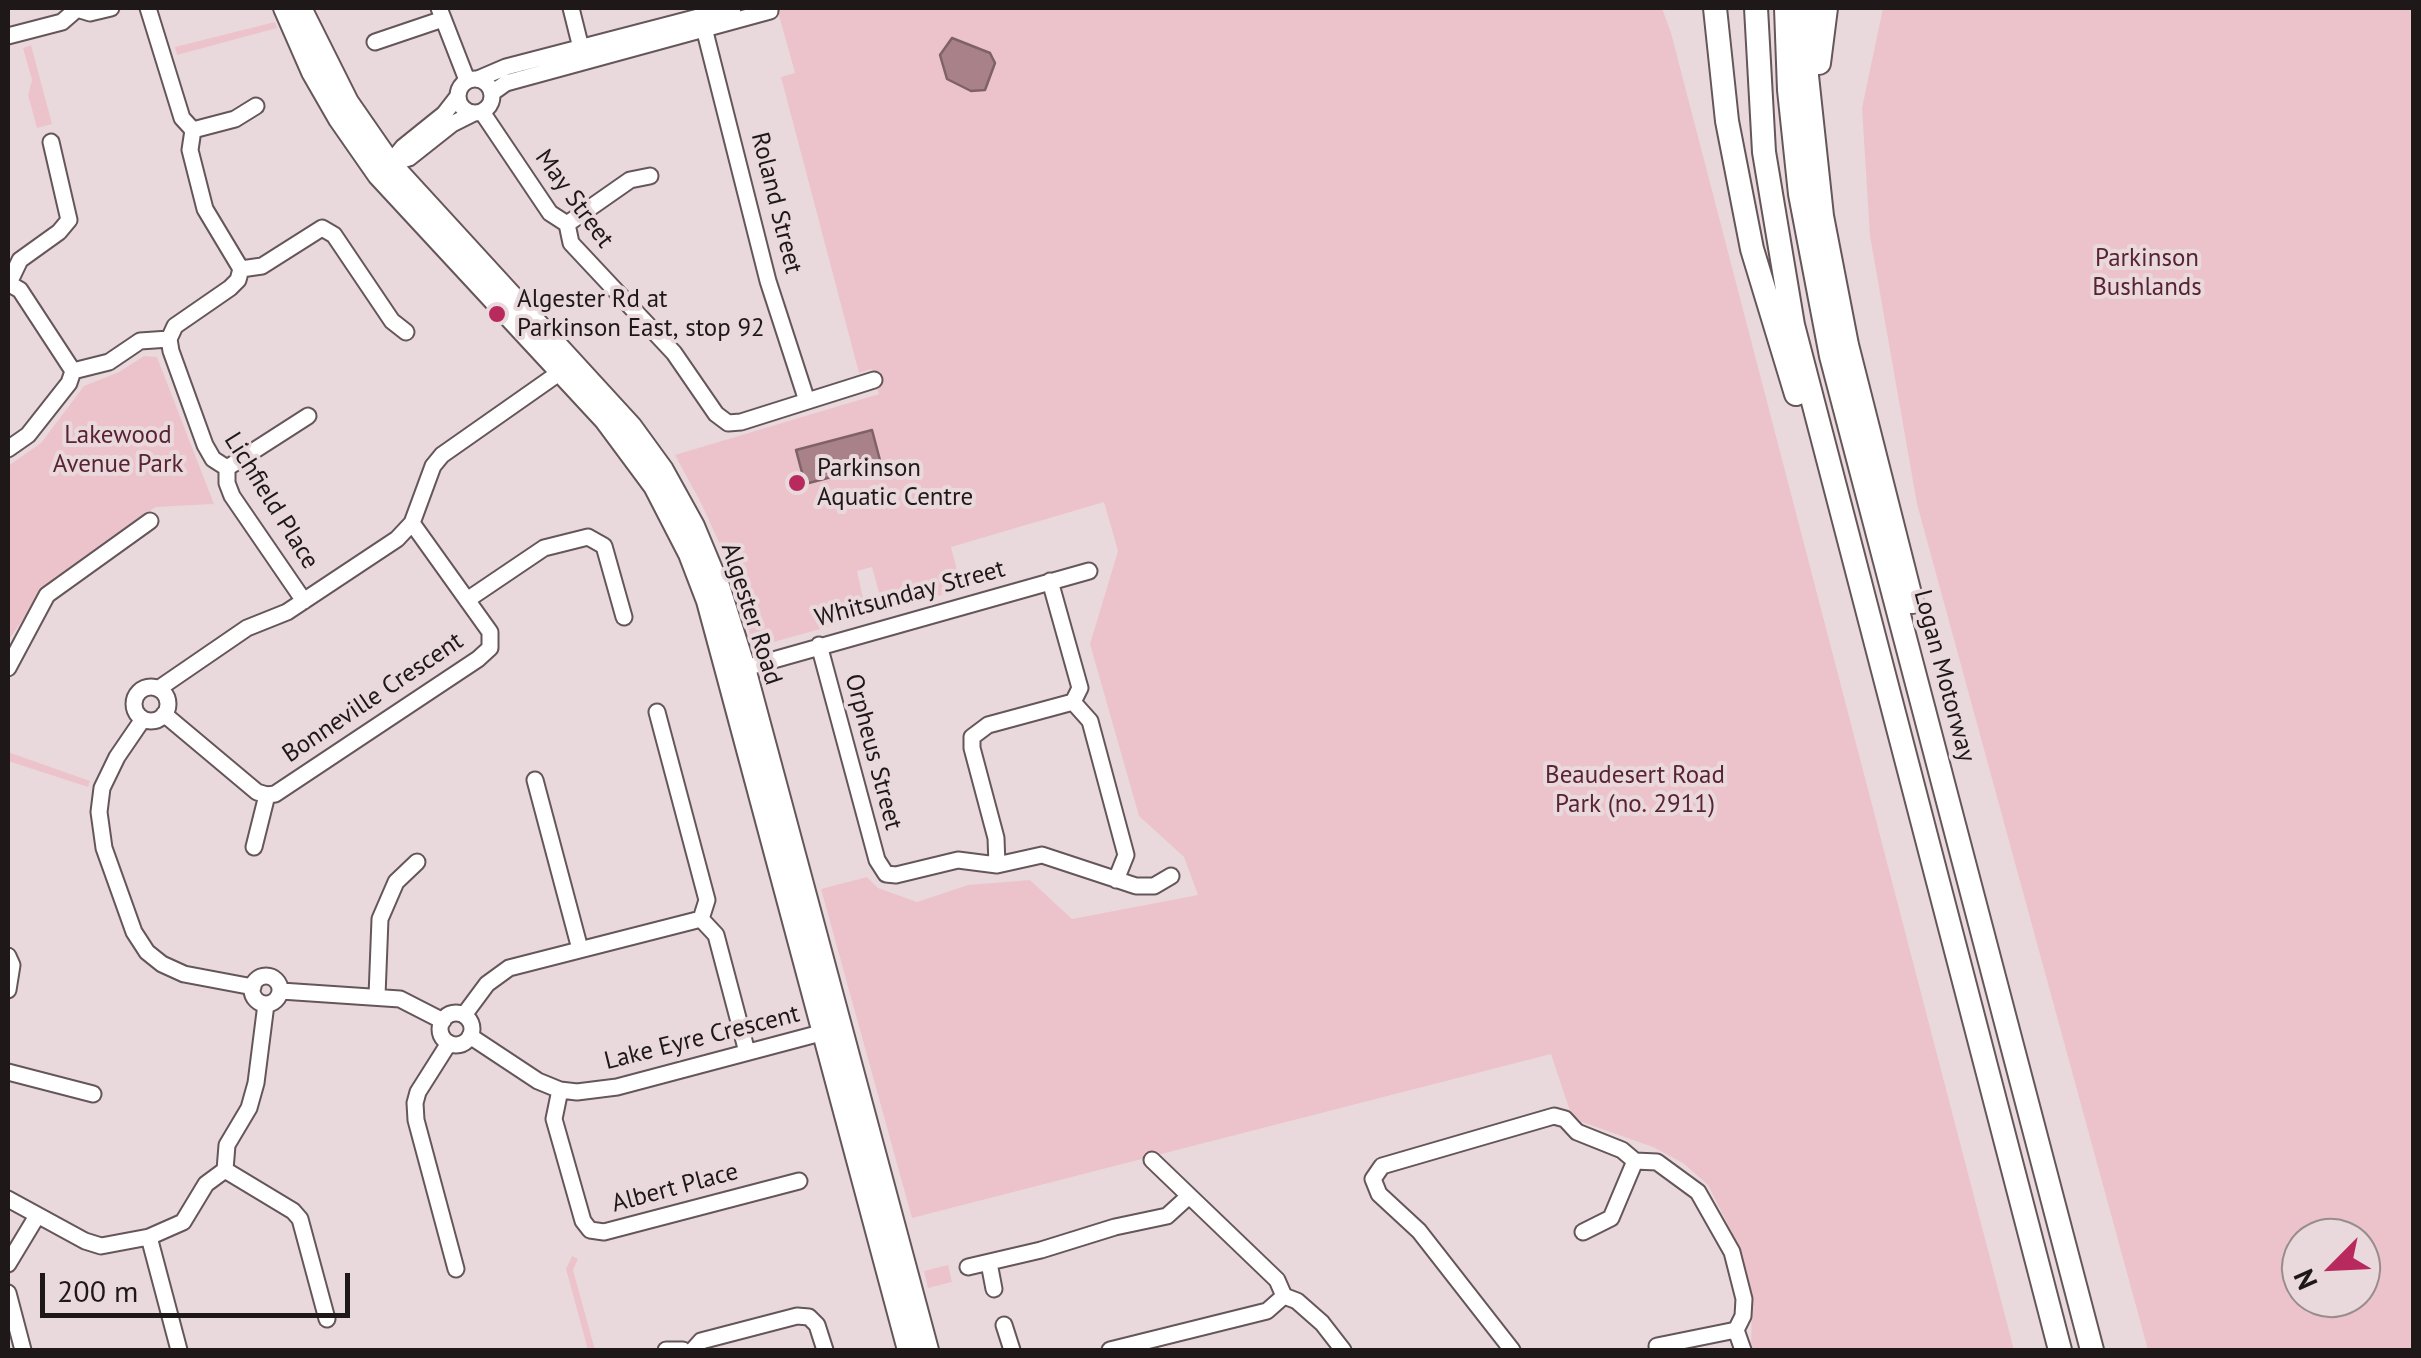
<!DOCTYPE html>
<style>
body{margin:0}
#map{position:relative;width:2421px;height:1358px;overflow:hidden;background:#ead9dc;font-family:"PT Sans",sans-serif}
canvas{display:block}
.frame{position:absolute;inset:0;border:10px solid #1e1819;pointer-events:none}
.north{position:absolute;left:2281px;top:1218px;width:100px;height:100px;box-sizing:border-box;background:#ead9dc;border:2px solid #988c8e;border-radius:50%;rotate:246deg;font-size:28px;font-weight:700;line-height:40px;text-align:center;color:#1e1819}
.north::after{content:'';display:block;margin:auto;width:35px;height:45px;background:#b82a5d;clip-path:polygon(50% 0,100% 100%,50% 72%,0 100%)}
.scale{position:absolute;left:40px;top:1273px;width:310px;height:45px;box-sizing:border-box;border:5px solid #1e1819;border-top:0;padding-left:12px;font-size:30px;line-height:35px;white-space:nowrap;color:#1e1819;-webkit-text-stroke:8px #ead9dc;paint-order:stroke}
</style>
<div id="map">
<canvas width="2421" height="1358"></canvas>
<div class="frame"></div>
<div class="north">N</div>
<div class="scale">200 m</div>
</div>
<script>
const ctx = document.querySelector('canvas').getContext('2d');
ctx.lineJoin = 'round';
function fillPath(path, color) { ctx.fillStyle = color; ctx.fill(path, 'evenodd'); }
const shape = rows => new Path2D(rows.map(r => 'M' + r).join(''));
function stroke(path, color, width, dash) { ctx.strokeStyle = color; ctx.lineWidth = width; ctx.lineCap = dash ? 'butt' : 'round'; ctx.setLineDash(dash || []); ctx.stroke(path); }
function label(font, color, halo, rows, align = 'center') {
  ctx.font = font + ' "PT Sans",sans-serif'; ctx.lineWidth = 8; ctx.setLineDash([]); ctx.textBaseline = 'middle'; ctx.strokeStyle = halo; ctx.fillStyle = color; for (const [text, x, y, turn = 0] of rows) {
    ctx.save(); ctx.translate(x, y); ctx.rotate((+turn || 0) * Math.PI / 180); ctx.textAlign = isNaN(turn) ? turn : align; if (halo) ctx.strokeText(text, 0, 0); ctx.fillText(text, 0, 0); ctx.restore();
  }
}
const green = shape([
 [777,8,1662,8,1671,33,2014,1350,1751,1350,1752,1296,1732,1233,1708,1185,1683,1163,1653,1147,1582,1122,1570,1111,1551,1054,912,1218,821,889,867,877,878,888,917,902,968,885,1030,880,1072,919,1198,895,1184,857,1139,816,1090,644,1118,551,1104,502,951,547,962,589,884,611,872,567,857,571,867,616,763,645,753,644,730,567,702,505,675,455,879,394,871,369,859,373,781,77,795,73],
 [1883,8,2413,8,2413,1350,2148,1350,1917,504,1870,236,1862,108],
 [2301,1238,2361,1238,2361,1298,2301,1298],
 [275,22,277,28,177,55,175,47],
 [31,45,52,124,37,128,28,95,32,80,23,48],
 [144,356,157,357,214,504,156,507,138,518,39,596,8,641,8,466,41,443,84,386,119,372],
 [8,752,90,781,88,787,8,761],
 [572,1256,578,1259,573,1270,595,1350,588,1350,566,1269],
 [948,1265,952,1282,928,1288,924,1271]
]);
const water = shape([
 [952,38,990,53,995,63,985,90,971,91,947,79,940,55,952,38],
 [872,430,881,464,805,484,796,450,872,430]
]);
const minor = shape([
 [148,8,182,118,193,130,190,150,205,209,241,269,238,280,230,288,175,326,169,339,171,351,205,445,213,459,227,468,227,483,232,496,304,601],
 [439,8,467,80],
 [571,8,583,56],
 [77,9,90,13,111,8],
 [701,16,768,281,807,401],
 [8,36,62,22,77,9],
 [375,42,443,19],
 '458 96a17 17 0 1 1 34 0a17 17 0 1 1-34 0Z',
 [478,79,506,67,733,8],
 [492,93,506,83,770,11,770,8],
 [482,112,550,213,567,224,571,243,674,353,716,414,728,423,741,422,874,380],
 [193,130,235,119,256,106],
 [391,164,409,158,452,124,474,113],
 [385,169,403,147,444,114,458,96],
 [567,224,630,180,650,176],
 [241,269,262,266,322,228,334,235,392,321,406,332],
 [8,283,20,290,73,371,69,383,28,435,8,449],
 [9,283,20,260,59,232,69,220,51,142],
 [73,371,109,362,140,341,169,339],
 [227,468,308,416],
 [1050,581,1080,688,1073,702],
 [467,600,544,548,588,537,604,546,624,617],
 [819,645,877,860,886,874,896,875,958,860,997,865,1042,855,1136,886,1154,886,1171,876],
 [8,668,47,595,150,521],
 [745,668,1089,571],
 '134 704a17 17 0 1 1 34 0a17 17 0 1 1-34 0Z',
 [158,689,247,628,287,612,397,539,412,523,433,466,442,455,566,368],
 [1073,702,1090,721,1126,855,1116,880],
 [657,712,707,900,701,919],
 [164,714,257,792,267,795,275,794,478,659,490,648,490,632,412,523],
 [143,719,117,757,102,788,99,812,104,848,134,932,147,952,162,964,184,974,253,987],
 [535,780,580,949],
 [254,847,267,795],
 [997,865,996,838,972,748,972,737,988,725,1073,702],
 [8,956,12,965,8,990],
 '252 990a14 14 0 1 1 28 0a14 14 0 1 1-28 0Z',
 [281,991,400,999,443,1021],
 [377,996,380,919,396,882,417,862],
 '440 1029a16 16 0 1 1 32 0a16 16 0 1 1-32 0Z',
 [464,1015,487,984,509,968,701,919,716,935,747,1052],
 [470,1036,538,1081,560,1090,577,1092,617,1087,832,1030],
 [449,1043,418,1092,415,1103,416,1120,456,1269],
 [8,1072,93,1094],
 [560,1090,554,1119,583,1221,590,1230,604,1232,799,1181],
 [1152,1160,1277,1280,1284,1296,1297,1301,1322,1323,1343,1350],
 [225,1170,293,1211,300,1219,327,1319],
 [8,1199,85,1241,101,1246,149,1237,183,1222,206,1184,225,1170,227,1145,249,1108,256,1083,266,1004],
 [1583,1232,1611,1218,1635,1161],
 [149,1237,179,1350],
 [989,1263,994,1289],
 [8,1264,37,1216],
 [968,1267,1041,1250,1115,1227,1167,1216,1189,1196],
 [8,1293,23,1350],
 [1004,1325,1012,1350],
 [1657,1346,1736,1330],
 [666,1350,683,1350],
 [693,1350,701,1341,797,1316,809,1317,817,1325,825,1350],
 [1110,1350,1267,1311,1284,1296],
 [1512,1350,1419,1231,1379,1194,1373,1179,1382,1166,1554,1116,1565,1119,1577,1132,1622,1150,1635,1161,1657,1162,1698,1192,1732,1252,1744,1299,1743,1316,1736,1330,1743,1350]
]);
const major = shape([
 [284,8,312,72,339,119,378,175,605,420,654,486,689,554,707,601,727,675,908,1350],
 [301,8,348,102,391,164,631,426,663,470,694,526,719,586,745,668,928,1350]
]);
const highway = shape([
 [1715,8,1727,121,1752,249,1796,394],
 [1756,8,1764,152,1793,325,2060,1350],
 [1786,8,1789,90,1800,194,1831,356,2092,1350],
 [1808,8,1807,76,1822,216,1847,345,1912,602],
 [1819,63,1826,8]
]);
const markers = [
 [497,314,10,"#b82a5d"],
 [797,483,10,"#b82a5d"]
];
const streetNames = [
 ["May Street",574,199,54],
 ["Roland Street",776,203,76],
 ["Lichfield Place",271,501,58],
 ["Whitsunday Street",910,594,-15],
 ["Algester Road",751,614,72],
 ["Logan Motorway",1944,676,75],
 ["Bonneville Crescent",373,698,-34],
 ["Orpheus Street",873,752,75],
 ["Lake Eyre Crescent",702,1038,-14],
 ["Albert Place",675,1188,-15]
];
const parkNames = [
 ["Parkinson",2147,259],
 ["Bushlands",2147,288],
 ["Lakewood",118,436],
 ["Avenue Park",118,465],
 ["Beaudesert Road",1635,776],
 ["Park (no. 2911)",1635,805]
];
const poiNames = [
 ["Algester Rd at",517,300],
 ["Parkinson East, stop 92",517,329],
 ["Parkinson",817,469],
 ["Aquatic Centre",817,498]
];
fillPath(green, '#edc3cb');
fillPath(water, '#a98189');
stroke(water, '#7f6267', 2.5);
stroke(minor, '#645659', 19);
stroke(major, '#645659', 24);
stroke(highway, '#645659', 26);
stroke(minor, '#fff', 15);
stroke(major, '#fff', 20);
stroke(highway, '#fff', 22);
for (const [x, y, r, color] of markers) { const dot = new Path2D(); dot.arc(x, y, r, 0, 2 * Math.PI); ctx.fillStyle = color; ctx.fill(dot); stroke(dot, '#ead9dc', 4); }
label('25px', '#1e1819', '#ead9dc', streetNames);
label('25px', '#582332', '#ead9dc', parkNames);
label('25px', '#1e1819', '#ead9dc', poiNames, 'left');
</script>
